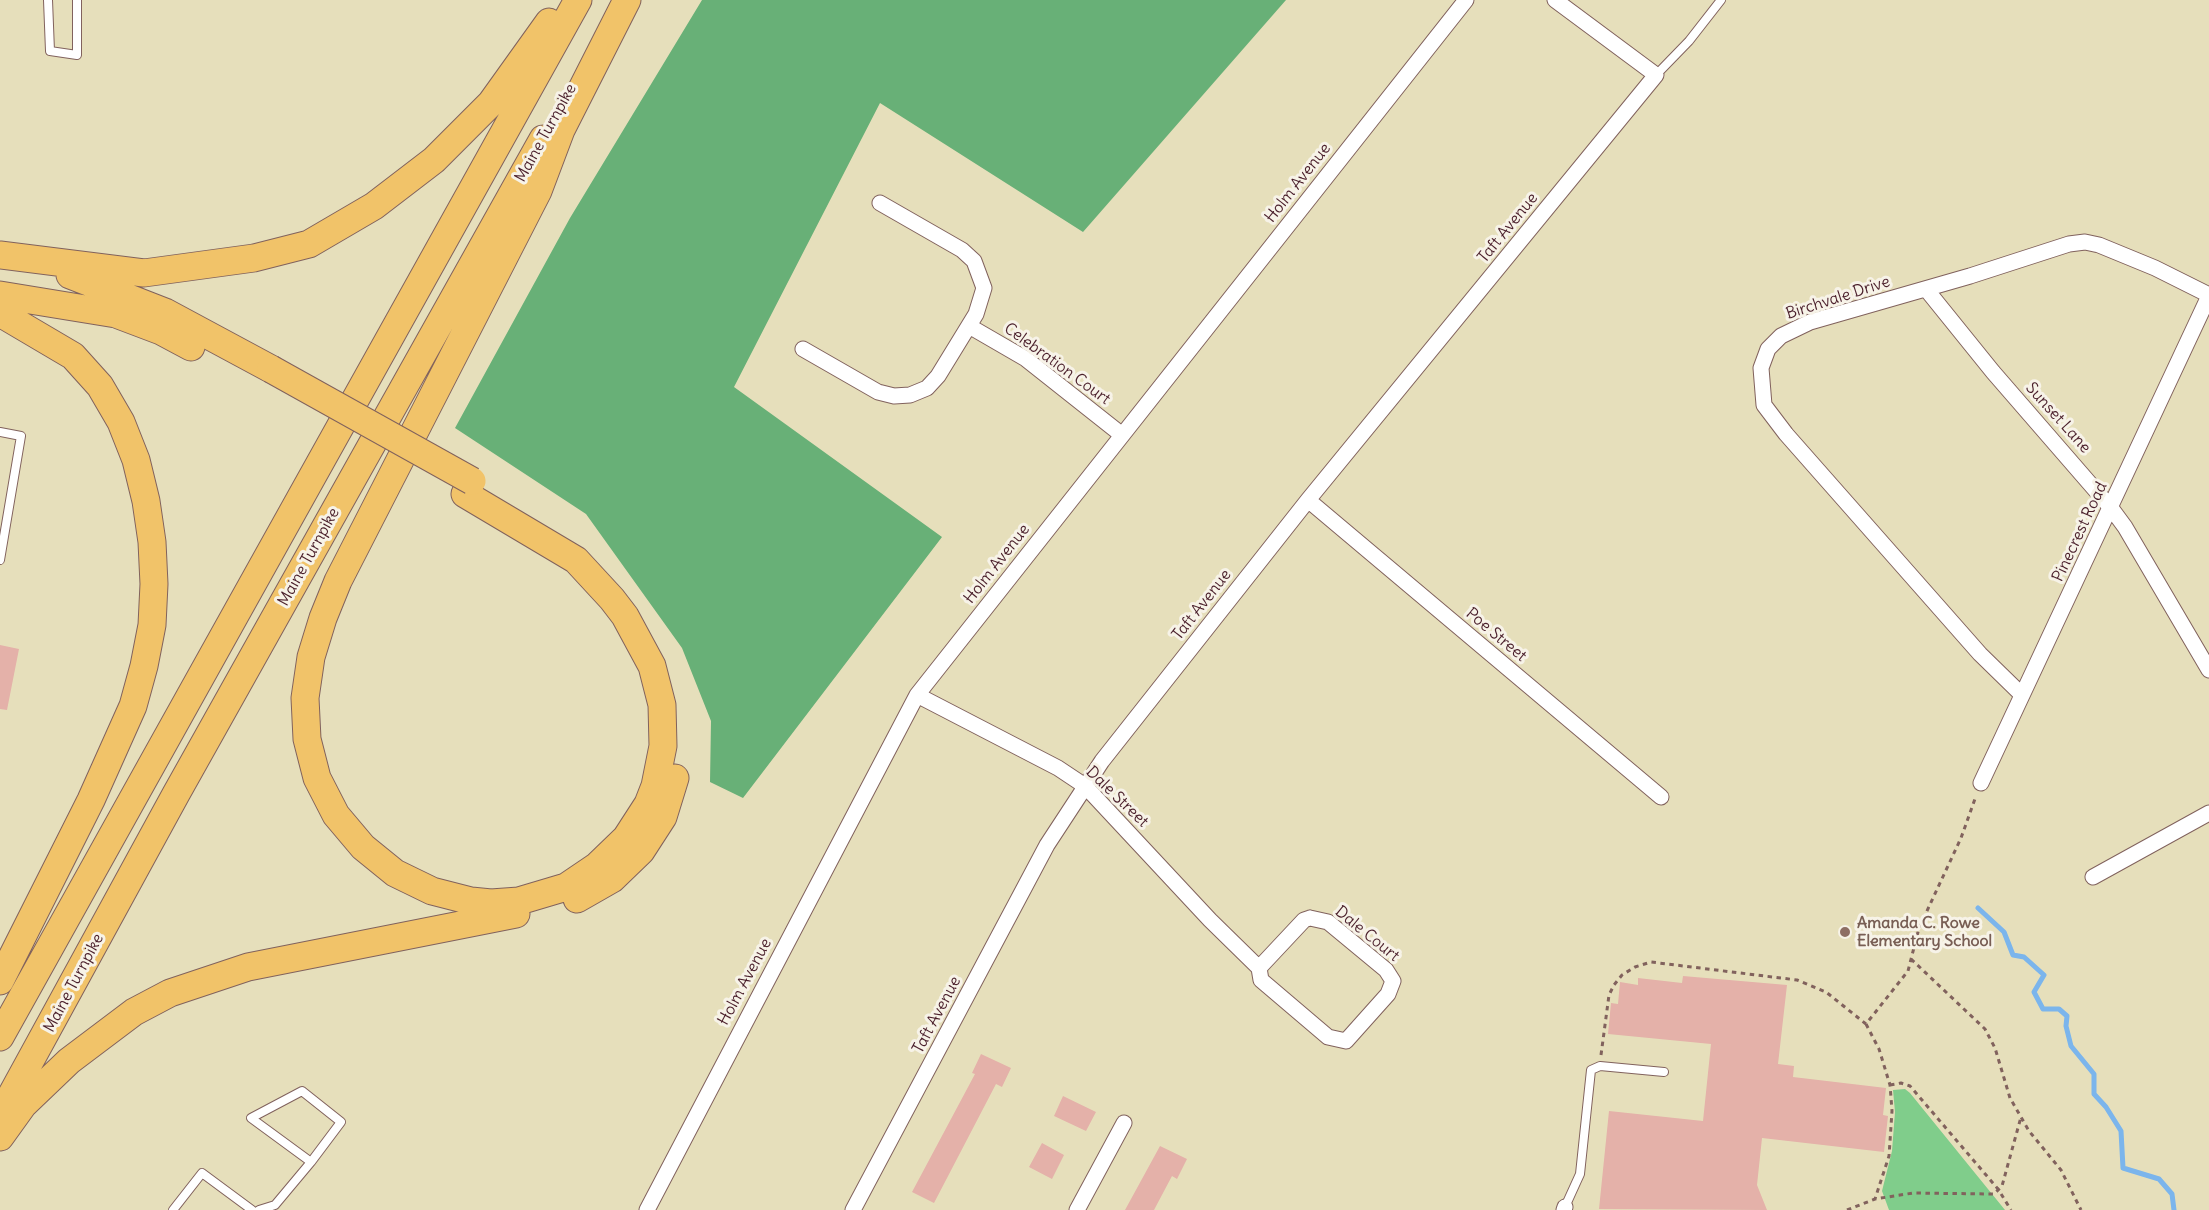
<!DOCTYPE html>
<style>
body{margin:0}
canvas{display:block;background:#e6dfbb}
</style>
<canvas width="2209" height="1210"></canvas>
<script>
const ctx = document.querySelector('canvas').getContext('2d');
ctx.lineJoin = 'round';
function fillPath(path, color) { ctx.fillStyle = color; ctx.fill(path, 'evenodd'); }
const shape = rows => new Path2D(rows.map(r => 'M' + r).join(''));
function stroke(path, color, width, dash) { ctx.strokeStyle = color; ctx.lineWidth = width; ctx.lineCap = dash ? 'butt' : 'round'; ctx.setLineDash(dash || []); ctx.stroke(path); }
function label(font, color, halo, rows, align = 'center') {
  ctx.font = font + ' Delius,sans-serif'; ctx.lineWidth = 6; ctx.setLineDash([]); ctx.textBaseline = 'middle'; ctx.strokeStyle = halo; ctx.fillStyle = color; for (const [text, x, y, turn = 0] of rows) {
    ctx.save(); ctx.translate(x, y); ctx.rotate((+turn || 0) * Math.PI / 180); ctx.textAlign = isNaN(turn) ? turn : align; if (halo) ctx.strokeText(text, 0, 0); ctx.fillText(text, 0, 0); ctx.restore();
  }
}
const green = shape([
 [1905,1089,1910,1093,2005,1210,1889,1210,1882,1191,1892,1151,1895,1112,1893,1090]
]);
const forest = shape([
 [702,0,1286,0,1083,232,880,103,734,387,942,537,743,798,710,782,711,721,682,648,586,514,455,428,570,218]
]);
const stream = shape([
 [1978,908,2004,932,2013,955,2024,957,2044,975,2034,992,2043,1009,2059,1009,2067,1016,2066,1026,2071,1046,2094,1074,2094,1094,2106,1107,2121,1131,2123,1168,2159,1179,2172,1194,2174,1210]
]);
const building = shape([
 [0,645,19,649,7,710,0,709],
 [1683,976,1787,985,1778,1064,1794,1066,1793,1077,1886,1088,1883,1115,1888,1116,1884,1152,1762,1138,1757,1185,1767,1210,1599,1209,1609,1111,1703,1121,1711,1044,1608,1034,1611,1003,1618,1004,1620,982,1638,985,1638,978,1682,983],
 [981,1054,1011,1068,1002,1087,996,1084,934,1203,912,1192,975,1074,972,1073],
 [1063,1096,1096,1112,1086,1131,1054,1116],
 [1042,1143,1064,1155,1052,1179,1029,1167],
 [1160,1146,1187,1159,1177,1179,1172,1176,1154,1210,1125,1210]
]);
const path = shape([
 [1911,959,1985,1029,1995,1048,2010,1098,2029,1131,2061,1170,2081,1210],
 [1866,1024,1879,1049,1890,1085,1892,1111,1889,1156,1875,1199],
 [1601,1055,1609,995,1614,985,1622,975,1635,967,1651,962,1797,980,1826,992,1866,1024,1908,971,1919,928,1961,838,1976,796],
 [1890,1085,1901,1083,1910,1086,1998,1189,2011,1210],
 [1847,1210,1875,1199,1913,1193,1994,1194,2002,1186,2021,1117]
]);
const service = shape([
 [48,0,50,51,77,55,77,0],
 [1656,75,1689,41,1721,0],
 [0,432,21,436,0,560],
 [1565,1207,1580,1174,1591,1070,1600,1066,1664,1072],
 [173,1210,202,1173,252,1210],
 [259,1210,275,1205,311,1162,341,1122,302,1091,251,1118,311,1162]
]);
const minor = shape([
 [1926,289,1993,372,2111,508,2125,527,2209,670],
 [969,326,1026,359,1122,435],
 [803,349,878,392,894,396,910,395,927,388,938,376,976,314,984,288,974,261,962,250,880,203],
 [1308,500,1661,797],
 [917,695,1058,768,1085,786,1210,920,1259,968],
 [2022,695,1980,654,1786,434,1764,405,1761,368,1768,349,1781,336,1810,322,1970,276,2069,244,2085,242,2099,245,2155,268,2209,295],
 [1981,783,2209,296],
 [2093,877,2209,813],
 [1310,918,1328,922,1386,970,1393,981,1388,994,1346,1041,1328,1037,1261,980,1259,968,1304,920,1310,918],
 [647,1210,917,695,1466,0],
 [853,1210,1047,845,1102,761,1308,500,1656,75,1555,0],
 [1077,1210,1124,1123],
 [1564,1210,1565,1207]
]);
const motorway = shape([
 [0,255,144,273,254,258,309,244,374,206,434,160,491,103,549,22],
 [70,275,165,312,271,369],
 [0,295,116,314,161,331,191,347],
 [0,313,73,356,100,386,121,422,136,460,146,501,152,542,154,584,152,625,144,666,133,706,91,800,0,981],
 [465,494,576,560,612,599,625,616,652,666,662,705,663,746,655,786,648,804,626,838,597,866,566,887,519,901,491,903,471,901,432,891,395,873,363,847,336,815,317,778,307,739,305,698,311,657,323,618,338,581,538,191,561,130,627,0],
 [577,899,612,879,641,851,663,817,675,778],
 [0,1037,578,0],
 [0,1116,176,794,543,139],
 [0,1137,23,1105,69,1061,134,1012,170,993,248,967,516,914]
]);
const motorwayBridge = shape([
 [271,369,472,481]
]);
const markers = [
 [1845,932,6,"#8d6e63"]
];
const streetNames = [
 ["Maine Turnpike",546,133,-61],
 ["Holm Avenue",1298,183,-52],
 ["Taft Avenue",1508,228,-51],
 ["Birchvale Drive",1838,298,-18],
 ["Celebration Court",1057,364,36],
 ["Sunset Lane",2058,418,48],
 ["Pinecrest Road",2080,532,-65],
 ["Maine Turnpike",309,557,-61],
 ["Holm Avenue",997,564,-52],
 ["Taft Avenue",1202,605,-52],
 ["Poe Street",1496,635,40],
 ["Dale Street",1117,797,44],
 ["Dale Court",1367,934,39],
 ["Holm Avenue",745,982,-62],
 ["Maine Turnpike",74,983,-62],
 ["Taft Avenue",937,1015,-62]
];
const educationNames = [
 ["Amanda C. Rowe",1857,923],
 ["Elementary School",1857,941]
];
fillPath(green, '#80cd8b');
fillPath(forest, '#68b077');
stroke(stream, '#7bb5ec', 5);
fillPath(building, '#e4b1a9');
stroke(service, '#81625d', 10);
stroke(minor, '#81625d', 17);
stroke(motorway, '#81625d', 29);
stroke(path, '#81625d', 3, [4.5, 4.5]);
stroke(service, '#fff', 8);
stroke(minor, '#fff', 15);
stroke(motorway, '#f1c369', 27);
stroke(motorwayBridge, '#81625d', 29, []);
stroke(motorwayBridge, '#f1c369', 27);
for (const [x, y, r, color] of markers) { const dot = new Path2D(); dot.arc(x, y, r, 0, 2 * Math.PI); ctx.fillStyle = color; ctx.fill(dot); stroke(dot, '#f7f3e8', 2); }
label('16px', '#4a1f2b', '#f7f3e8', streetNames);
label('bold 16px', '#785e54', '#f7f3e8', educationNames, 'left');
</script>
